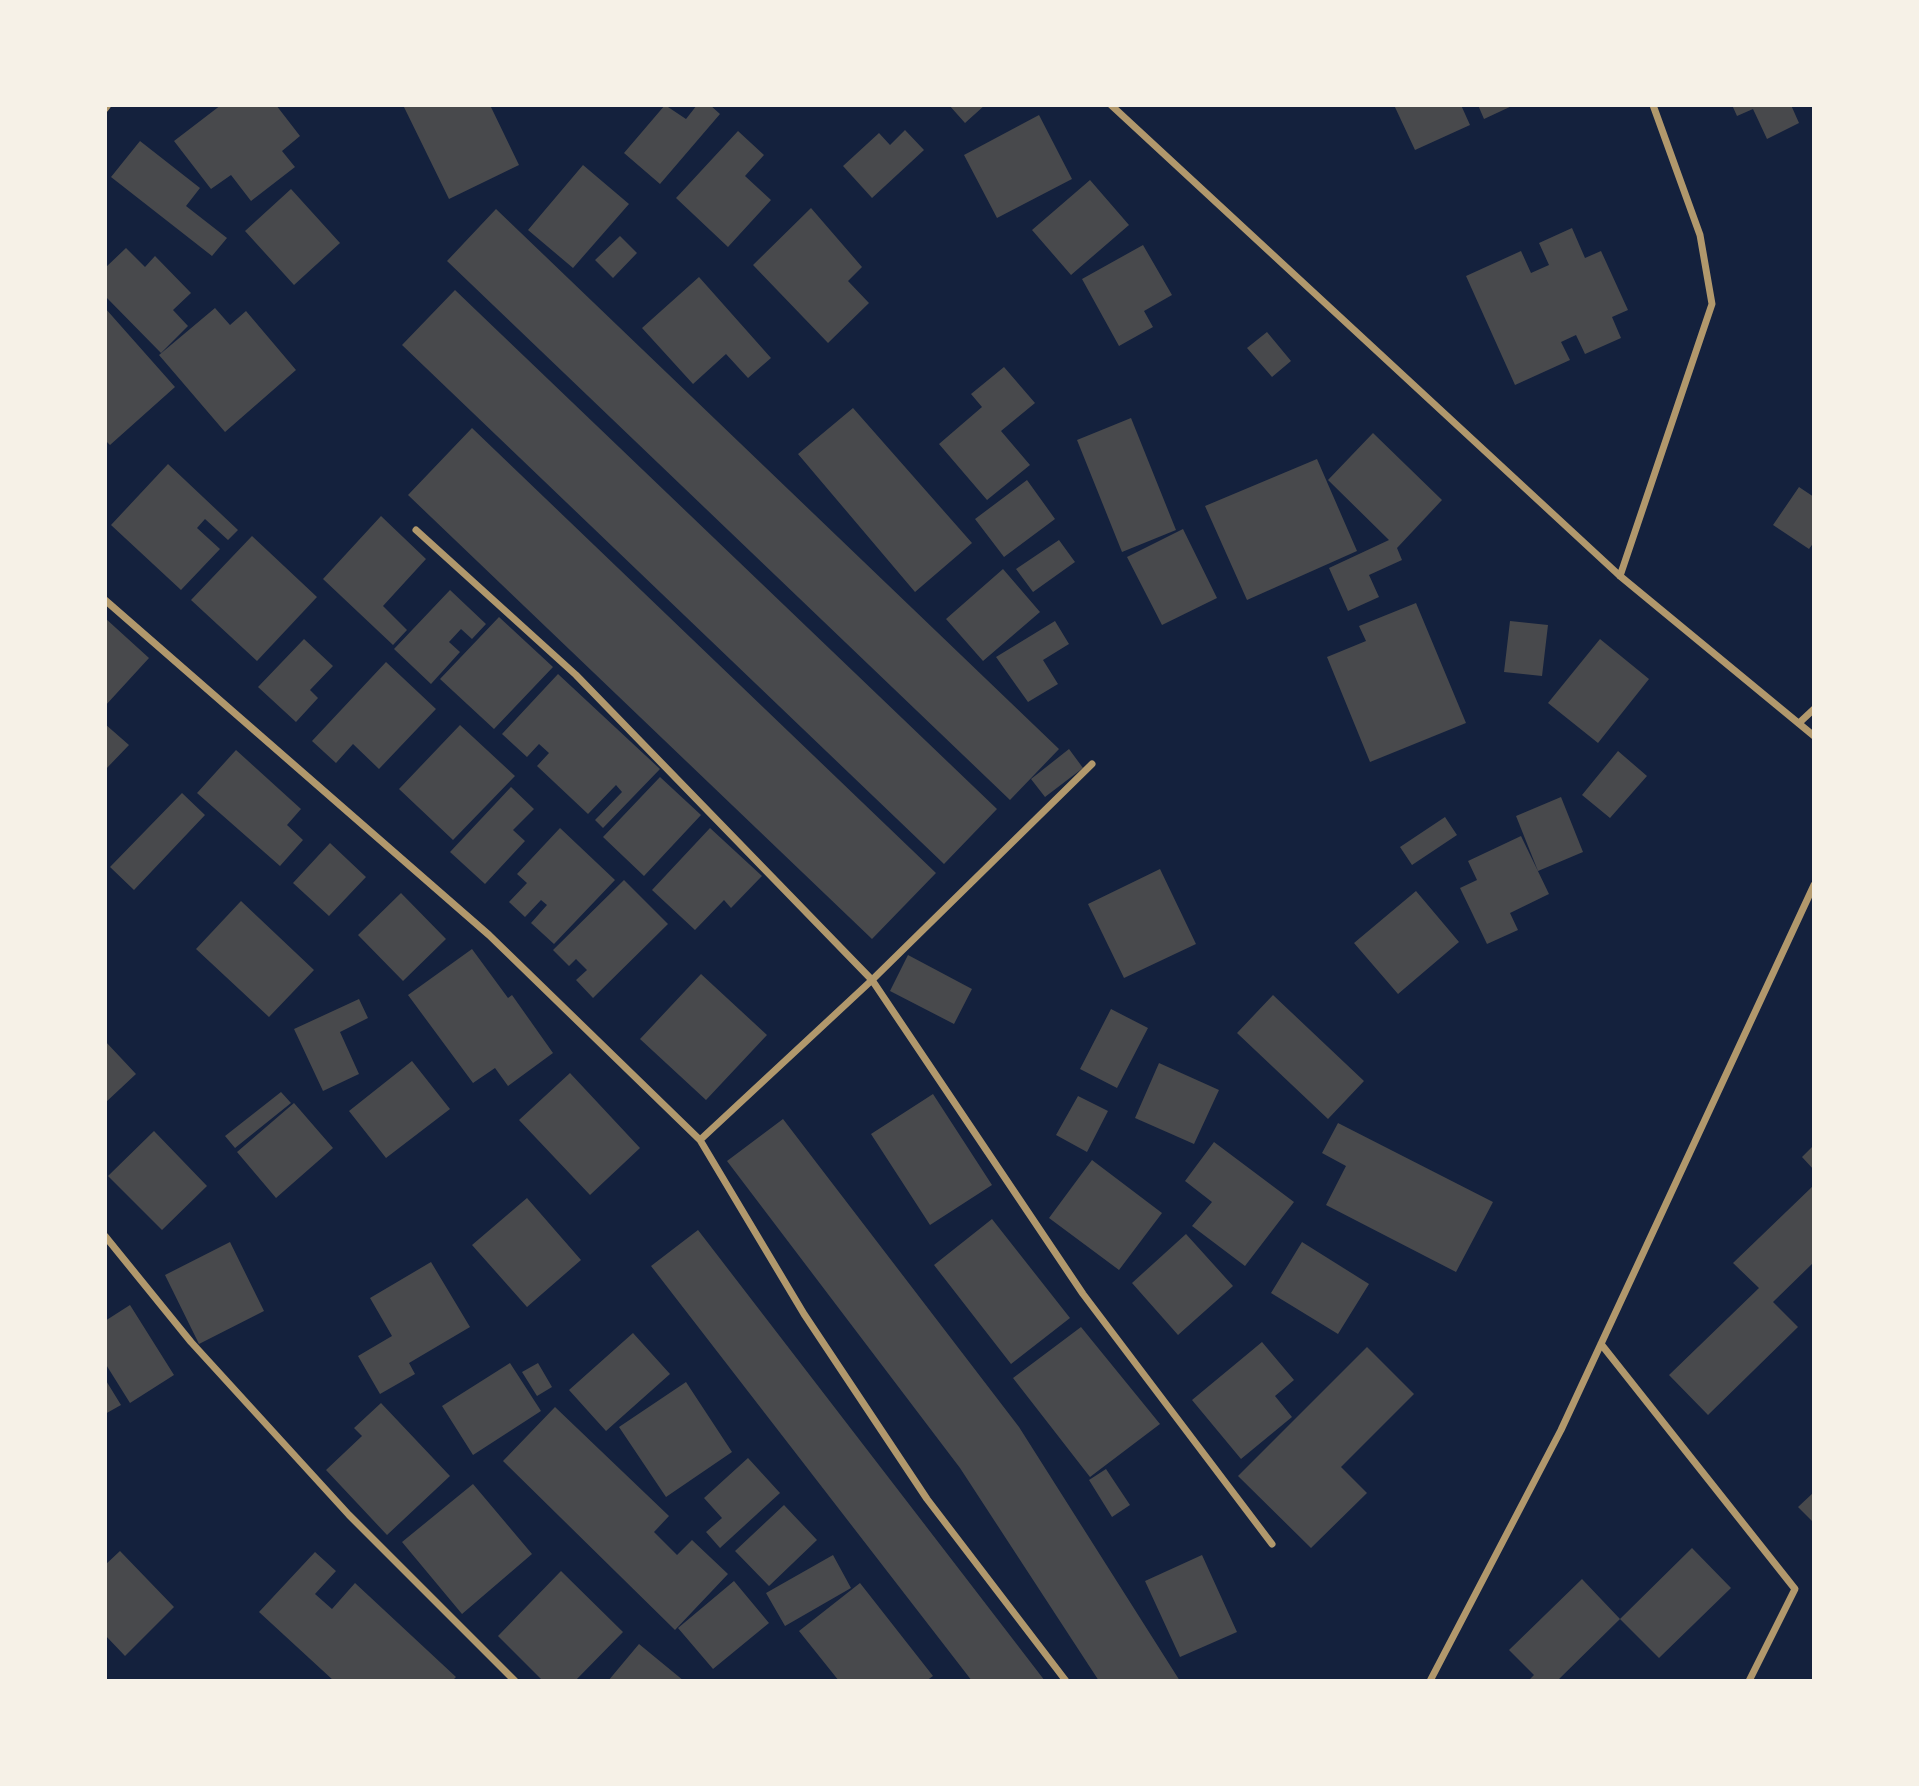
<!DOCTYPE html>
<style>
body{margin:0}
#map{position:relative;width:1919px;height:1786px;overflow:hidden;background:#14213d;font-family:Commissioner,sans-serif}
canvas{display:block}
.frame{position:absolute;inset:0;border:107px solid #f6f1e7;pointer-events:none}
</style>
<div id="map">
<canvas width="1919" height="1786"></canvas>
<div class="frame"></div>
</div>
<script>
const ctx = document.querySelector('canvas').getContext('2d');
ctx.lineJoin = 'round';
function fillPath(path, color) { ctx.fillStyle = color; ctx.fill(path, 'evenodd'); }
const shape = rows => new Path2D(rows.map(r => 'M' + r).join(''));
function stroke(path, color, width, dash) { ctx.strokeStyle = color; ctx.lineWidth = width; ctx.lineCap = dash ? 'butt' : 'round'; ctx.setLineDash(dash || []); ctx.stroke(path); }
const building = shape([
 [221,105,276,105,300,136,282,151,295,167,251,201,231,175,211,189,174,141],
 [403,105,490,105,519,165,449,199],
 [665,105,686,119,697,105,710,105,720,114,660,184,624,153],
 [949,105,985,105,965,123],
 [1394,105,1461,105,1470,125,1415,150],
 [1478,105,1514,105,1484,119],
 [1732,105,1791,105,1799,123,1767,139,1753,109,1737,116],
 [1039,115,1072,179,997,218,964,155],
 [905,130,924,150,872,198,843,166,879,133,890,145],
 [738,131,764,155,745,176,771,200,728,247,676,198],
 [140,141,200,188,186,206,227,238,212,256,111,177],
 [583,165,629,204,573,268,528,230],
 [1090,180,1129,225,1071,275,1032,230],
 [291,189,340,243,294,285,245,231],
 [811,208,862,267,848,281,869,303,828,343,753,265],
 [496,209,1059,749,1010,800,447,261],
 [1572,228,1585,258,1601,251,1628,310,1612,317,1621,338,1585,354,1576,335,1561,342,1570,360,1515,385,1466,276,1521,251,1531,273,1549,265,1539,243],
 [620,236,637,253,613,278,595,260],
 [1143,245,1172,295,1144,311,1153,327,1119,346,1082,279],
 [126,248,145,267,155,256,191,293,173,310,188,326,161,353,105,296,105,268],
 [699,277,771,358,748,378,726,354,693,384,642,328],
 [455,290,997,809,944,864,402,345],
 [105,308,175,387,110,445,105,440],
 [215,308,230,325,246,311,296,370,225,432,159,355],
 [1267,332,1291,361,1272,377,1247,348],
 [1004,367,1035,403,1001,431,1030,465,987,500,939,444,982,407,971,394],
 [853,408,972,543,915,592,798,454],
 [1131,418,1176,530,1122,552,1077,440],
 [472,428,936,873,872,939,408,495],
 [1373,433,1442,500,1397,548,1402,560,1369,575,1379,597,1348,611,1329,568,1389,540,1328,480],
 [1317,459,1357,551,1247,600,1205,506],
 [168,464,238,530,228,540,205,519,197,528,220,549,181,590,111,525],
 [1027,480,1055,519,1004,557,975,519],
 [1799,487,1814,497,1814,542,1809,549,1773,525],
 [381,516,426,559,383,606,407,630,393,645,323,579],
 [1183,529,1217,598,1162,625,1127,557],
 [252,536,317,597,257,661,191,600],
 [1059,540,1075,562,1033,592,1016,569],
 [1003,569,1040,612,983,661,946,619],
 [450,590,486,624,472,639,461,629,449,642,460,652,431,684,394,649],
 [1416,603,1466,723,1370,762,1327,657,1366,641,1359,626],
 [499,617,553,667,494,729,440,679],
 [105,618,149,658,105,706],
 [1055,621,1069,644,1043,660,1058,684,1028,702,996,657],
 [1510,621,1548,625,1542,676,1504,672],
 [304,639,333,666,310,690,318,698,296,722,258,687],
 [1600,639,1649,679,1598,743,1548,703],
 [386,662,436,709,379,769,353,744,336,763,312,741],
 [558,674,660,769,603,828,595,820,622,792,616,785,588,814,537,766,549,753,539,744,527,757,502,734],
 [105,724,129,745,105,770],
 [460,725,515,776,453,840,399,789],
 [1069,749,1083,768,1045,797,1031,779],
 [236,750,301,809,287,825,303,840,280,866,197,793],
 [1618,751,1647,776,1610,818,1582,795],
 [660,777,701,815,644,876,603,837],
 [511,787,534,809,513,830,525,841,485,884,450,852],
 [182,793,205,815,134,890,110,867],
 [1561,797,1583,852,1538,871,1516,816],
 [1445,817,1457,835,1412,865,1400,847],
 [560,828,615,880,554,944,531,923,547,905,541,900,525,917,509,902,527,883,517,874],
 [710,828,762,876,731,908,724,900,695,930,652,890],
 [1521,836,1549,894,1510,913,1518,930,1487,944,1460,888,1477,880,1468,861],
 [330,843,366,877,329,916,293,883],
 [1160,869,1196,944,1124,978,1088,904],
 [624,880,668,924,593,998,576,980,587,970,576,959,569,966,553,950],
 [1416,891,1459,942,1398,994,1354,943],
 [401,893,446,939,403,981,358,935],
 [241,901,314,970,269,1017,196,949],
 [472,949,508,998,512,995,553,1053,508,1086,495,1068,473,1083,408,995],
 [908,955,972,989,954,1024,890,991],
 [701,974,767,1035,706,1100,640,1039],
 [1273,995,1364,1081,1328,1119,1237,1033],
 [359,999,368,1018,340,1032,359,1074,323,1091,294,1029],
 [1111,1009,1148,1028,1117,1088,1080,1069],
 [105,1041,136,1074,105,1103],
 [412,1061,450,1109,386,1158,349,1111],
 [1159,1063,1219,1090,1194,1144,1135,1118],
 [570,1073,640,1148,590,1195,519,1120],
 [281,1092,291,1103,235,1148,225,1136],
 [933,1094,992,1185,930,1225,871,1134],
 [1078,1096,1108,1111,1087,1152,1056,1135],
 [294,1103,333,1148,276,1198,237,1152],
 [783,1119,1019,1427,1180,1681,1099,1681,960,1468,727,1161],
 [1338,1123,1493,1202,1456,1272,1326,1205,1346,1166,1322,1153],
 [154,1131,207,1186,162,1230,108,1176],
 [1214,1142,1294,1202,1245,1266,1192,1226,1212,1202,1185,1181],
 [1814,1145,1814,1170,1802,1157],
 [1092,1160,1162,1213,1119,1270,1049,1218],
 [1814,1185,1814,1262,1773,1302,1798,1327,1708,1415,1669,1375,1759,1288,1733,1263],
 [527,1198,581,1260,527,1307,472,1245],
 [992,1219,1070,1318,1011,1364,934,1265],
 [698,1230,962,1573,1045,1681,972,1681,651,1266],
 [1186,1234,1233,1286,1178,1335,1132,1283],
 [230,1242,264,1311,199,1344,165,1275],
 [1302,1242,1369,1284,1338,1334,1271,1293],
 [431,1262,470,1327,409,1363,415,1374,380,1394,358,1356,392,1336,370,1298],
 [130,1305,174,1375,130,1403,105,1363,105,1321],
 [1081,1327,1160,1424,1090,1477,1013,1378],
 [633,1333,670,1374,606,1431,569,1390],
 [1262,1342,1294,1380,1275,1396,1292,1417,1241,1459,1192,1400],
 [1367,1347,1414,1394,1341,1467,1367,1493,1311,1548,1238,1476],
 [510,1363,541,1411,473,1455,442,1406],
 [538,1363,552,1387,537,1396,522,1372],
 [105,1379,121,1405,105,1414],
 [686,1382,732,1452,666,1497,619,1427],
 [381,1403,450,1476,387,1535,326,1470,362,1436,354,1428],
 [555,1407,669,1516,654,1532,677,1555,692,1540,728,1574,675,1630,503,1461],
 [748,1458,780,1493,720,1548,706,1532,722,1518,704,1498],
 [1106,1469,1130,1505,1112,1517,1089,1480],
 [473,1484,532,1554,462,1614,402,1542],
 [1814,1492,1814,1523,1798,1507],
 [784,1505,817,1540,769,1586,735,1551],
 [1692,1548,1731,1588,1659,1658,1620,1619],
 [120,1551,174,1607,125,1656,105,1635,105,1565],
 [315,1552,336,1571,315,1594,332,1609,355,1583,456,1677,452,1681,334,1681,259,1612],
 [833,1555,851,1588,785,1626,766,1593],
 [1202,1555,1237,1632,1180,1657,1145,1581],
 [561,1571,623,1632,575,1681,543,1681,498,1636],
 [1582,1579,1620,1619,1557,1681,1528,1681,1534,1675,1509,1650],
 [734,1581,769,1623,713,1669,678,1628],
 [860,1583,933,1676,926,1681,839,1681,799,1631],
 [639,1644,684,1681,608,1681]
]);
const minor = shape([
 [1111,105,1620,576,1814,736],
 [105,109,108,105],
 [416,530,576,675,872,980,1083,1294,1272,1544],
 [1620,576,1712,304,1700,235,1653,105],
 [105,600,489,935,700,1140,804,1314,927,1499,1066,1681],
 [1799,723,1814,709],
 [700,1140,872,980,1092,764],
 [105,1236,191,1342,349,1515,515,1681],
 [1601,1344,1795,1589,1749,1681],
 [1430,1681,1561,1430,1814,885]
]);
fillPath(building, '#48494c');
stroke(minor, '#b1986c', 7);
</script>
